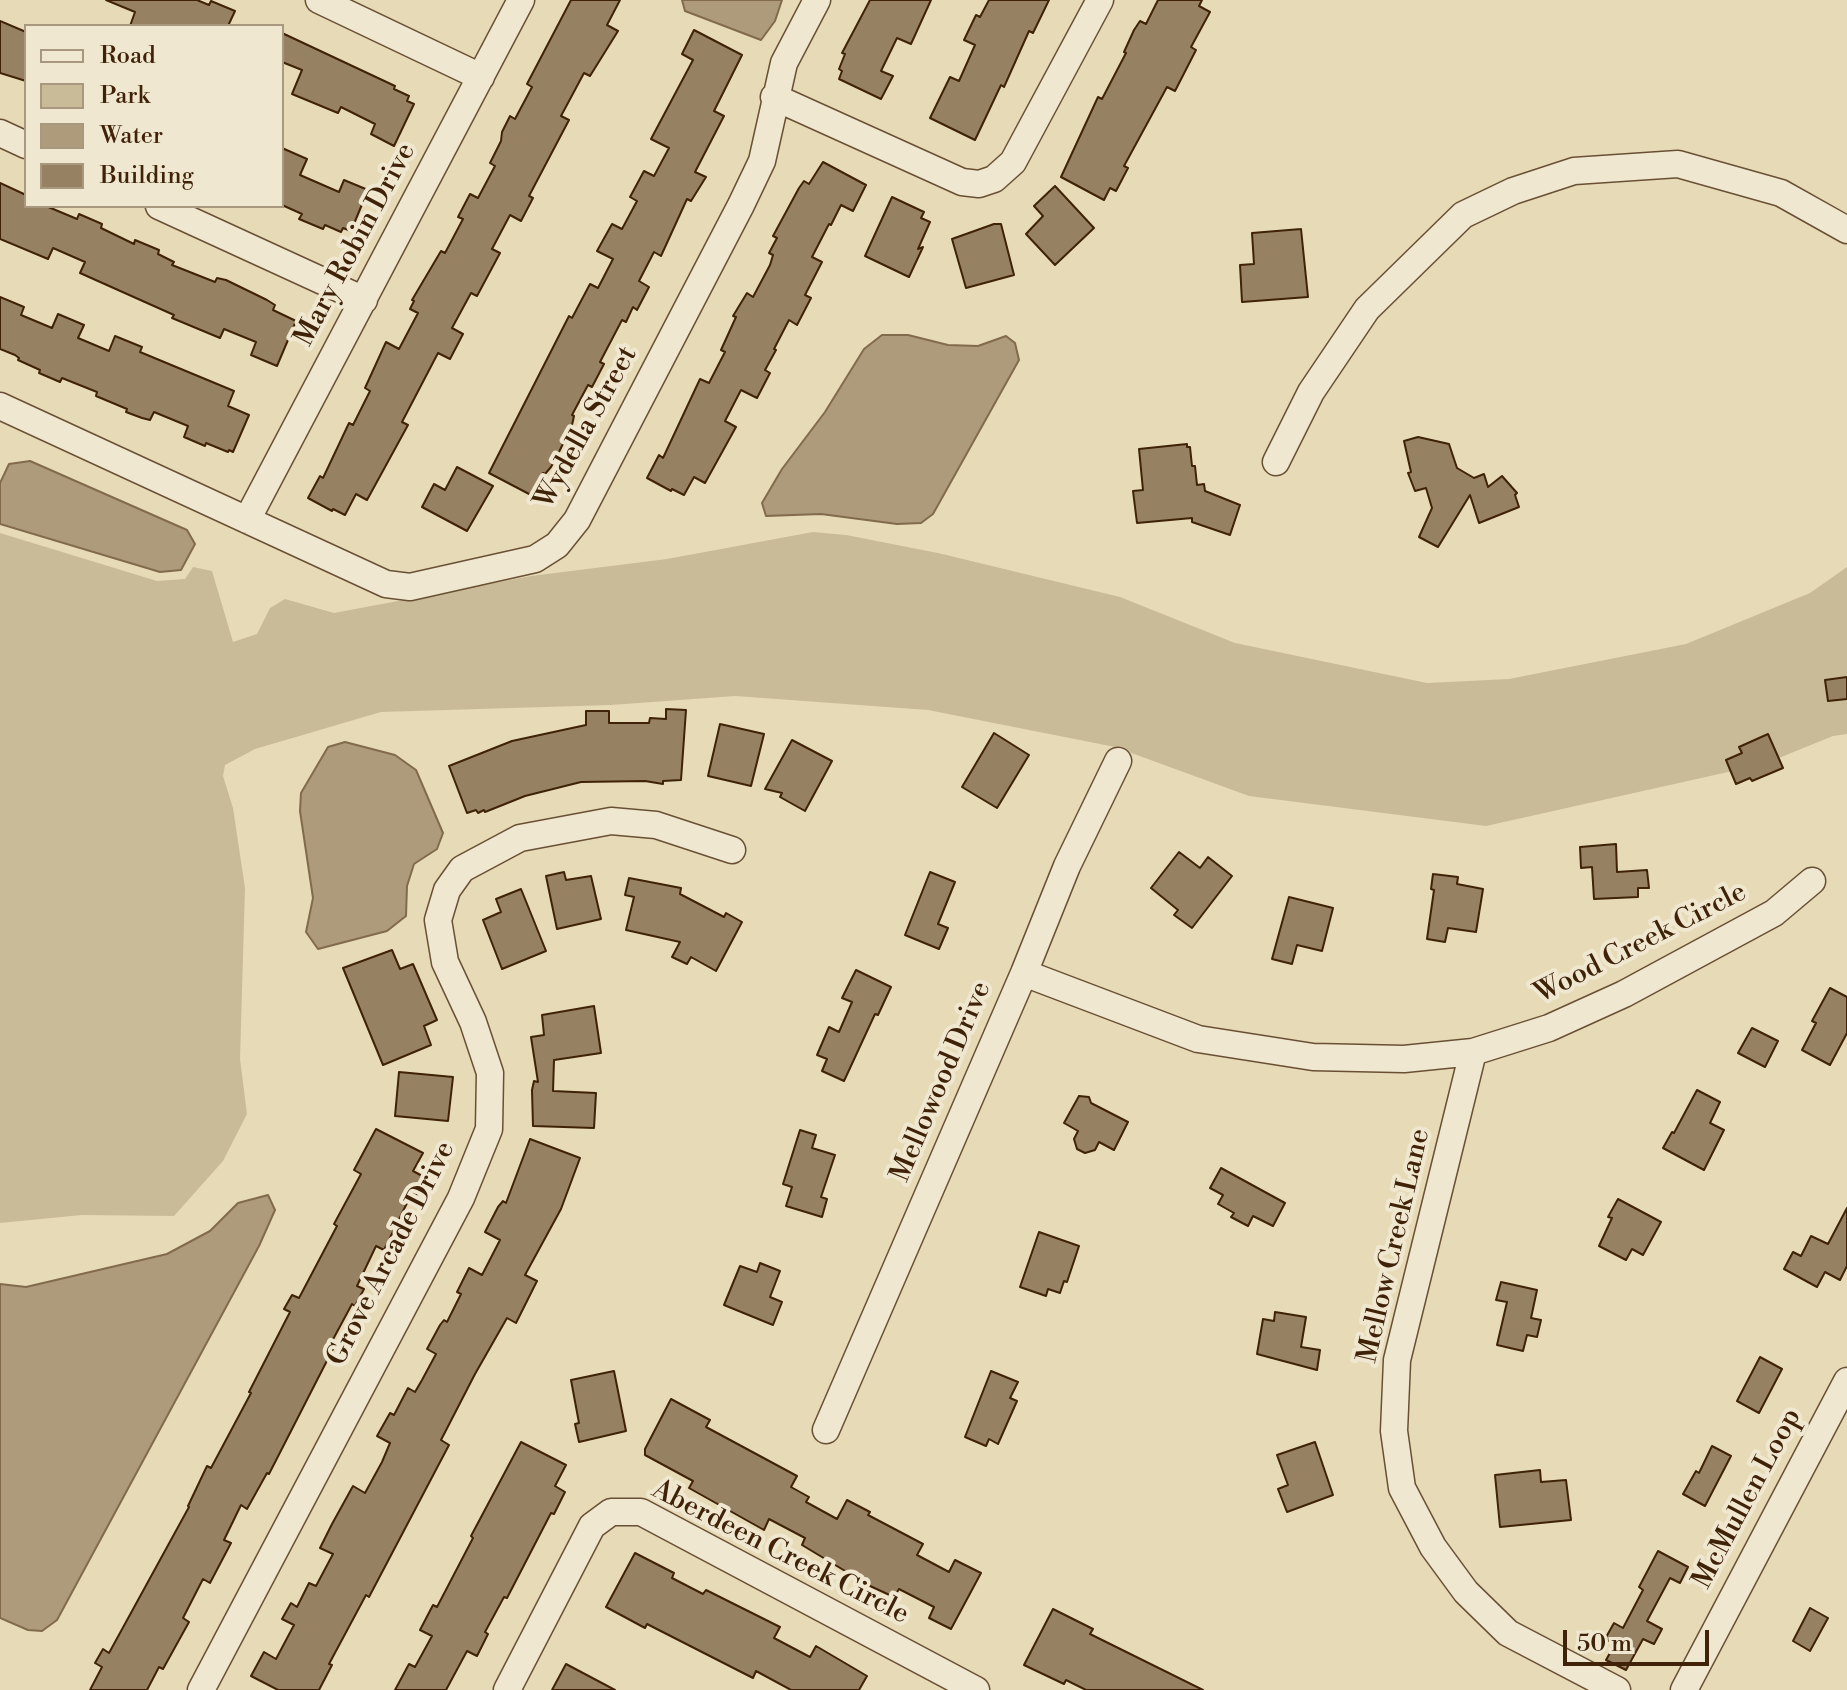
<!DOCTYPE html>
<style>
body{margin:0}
#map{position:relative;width:1847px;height:1690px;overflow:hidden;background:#e7dab6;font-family:"Libre Bodoni",serif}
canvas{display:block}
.legend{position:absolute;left:24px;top:24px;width:260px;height:184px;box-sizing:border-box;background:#efe7d0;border:2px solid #a99880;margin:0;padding:10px 14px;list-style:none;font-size:24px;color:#3f2208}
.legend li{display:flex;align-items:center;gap:16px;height:40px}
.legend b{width:40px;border:2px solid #a99880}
.scale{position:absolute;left:1563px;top:1630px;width:146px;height:36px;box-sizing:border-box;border:4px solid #3f2208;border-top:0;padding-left:10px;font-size:24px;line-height:28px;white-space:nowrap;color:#3f2208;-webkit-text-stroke:6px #efe7d0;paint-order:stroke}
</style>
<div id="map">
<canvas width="1847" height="1690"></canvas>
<ul class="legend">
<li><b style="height:10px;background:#efe7d0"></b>Road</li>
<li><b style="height:22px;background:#cabb98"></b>Park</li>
<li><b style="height:22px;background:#ae9b7b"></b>Water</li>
<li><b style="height:22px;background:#968262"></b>Building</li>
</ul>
<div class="scale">50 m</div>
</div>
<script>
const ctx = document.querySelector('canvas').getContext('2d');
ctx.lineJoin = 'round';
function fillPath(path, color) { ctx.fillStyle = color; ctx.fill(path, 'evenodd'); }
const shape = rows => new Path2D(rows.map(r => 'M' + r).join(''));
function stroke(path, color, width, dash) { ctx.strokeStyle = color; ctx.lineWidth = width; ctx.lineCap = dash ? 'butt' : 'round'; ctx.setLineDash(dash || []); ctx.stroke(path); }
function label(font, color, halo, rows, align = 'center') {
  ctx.font = font + ' "Libre Bodoni",serif'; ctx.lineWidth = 8; ctx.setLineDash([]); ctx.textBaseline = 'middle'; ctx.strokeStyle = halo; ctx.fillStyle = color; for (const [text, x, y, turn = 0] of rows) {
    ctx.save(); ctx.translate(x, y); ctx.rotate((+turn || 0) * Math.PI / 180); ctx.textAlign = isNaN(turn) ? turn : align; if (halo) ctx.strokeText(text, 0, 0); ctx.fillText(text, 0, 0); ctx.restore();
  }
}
const green = shape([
 [813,532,846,535,938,553,1120,597,1235,643,1427,683,1509,679,1686,644,1810,593,1847,567,1847,734,1833,736,1764,764,1486,826,1249,796,1115,747,928,710,735,696,611,705,381,712,255,749,225,765,223,776,233,808,245,888,240,1059,247,1114,223,1161,174,1216,82,1215,0,1223,0,533,157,581,185,579,193,567,212,571,233,642,257,634,270,608,285,599,334,613,531,576,667,559]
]);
const water = shape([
 [682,0,782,0,775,21,761,40,685,11,682,0],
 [882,335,908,335,948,345,978,346,1006,336,1015,343,1019,360,933,514,921,523,897,524,821,514,766,516,762,503,782,469,825,412,864,349,882,335],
 [30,461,187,530,195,544,181,570,160,572,0,524,0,483,9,464,30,461],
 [345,742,395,755,416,770,443,833,437,849,414,864,407,886,406,916,387,931,318,949,306,932,313,898,300,811,301,793,328,747,345,742],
 [268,1195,275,1210,259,1246,57,1620,42,1631,28,1630,0,1618,0,1284,26,1287,167,1254,210,1231,238,1203,268,1195]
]);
const building = shape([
 [106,0,197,0,209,5,211,1,235,11,228,26,130,26,135,12,106,0],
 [571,0,620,0,607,25,618,31,590,76,584,73,561,116,569,120,529,196,533,198,521,221,510,215,492,249,500,253,477,296,471,293,452,328,463,334,450,359,438,353,402,422,408,425,367,500,356,494,345,515,333,509,332,511,308,498,320,476,323,478,349,423,353,425,370,391,365,388,386,342,399,349,418,313,410,309,414,301,412,300,441,251,445,253,463,219,458,217,470,194,478,198,495,166,490,163,501,141,502,132,510,116,515,119,532,87,527,84,571,0],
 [870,0,931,0,911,44,897,38,881,71,893,76,881,99,839,79,842,71,839,69,845,54,842,53,870,0],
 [989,0,1049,0,1033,33,1029,31,1004,87,1001,85,975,140,930,118,950,77,959,81,975,45,964,40,976,15,980,17,989,0],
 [1158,0,1202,0,1199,6,1210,12,1191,47,1196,50,1175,91,1167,87,1124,166,1128,168,1116,191,1110,188,1104,200,1061,177,1098,97,1102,99,1126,53,1124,52,1134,30,1140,21,1146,24,1158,0],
 [0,21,26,32,26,81,0,73,0,21],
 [694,30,742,55,714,111,724,116,695,172,706,177,691,201,687,199,661,256,654,252,639,281,649,287,637,310,633,307,626,322,622,320,600,362,604,364,592,387,588,385,572,415,574,416,572,425,559,452,551,467,545,474,543,473,531,495,489,473,569,316,572,318,590,284,598,288,613,259,597,251,612,224,622,229,637,201,630,197,644,171,654,176,669,148,651,139,693,60,682,54,694,30],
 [282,33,395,86,394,89,409,96,407,101,414,104,394,146,371,134,375,124,341,107,338,113,292,94,302,70,282,62,282,33],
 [282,148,307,159,300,175,339,192,344,180,368,190,351,231,343,228,341,232,325,225,323,229,299,219,302,214,282,205,282,148],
 [823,162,866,185,853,211,841,205,831,225,829,224,812,257,822,262,805,295,811,298,797,325,789,320,774,349,776,350,765,370,770,373,757,398,741,390,725,421,736,427,705,483,694,477,684,495,672,489,671,491,647,478,659,455,663,458,700,379,709,383,725,352,721,350,736,317,733,316,747,293,753,297,770,265,773,255,769,253,777,238,773,236,799,188,804,181,809,184,823,162],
 [0,183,26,195,26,206,46,206,77,219,79,214,102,224,101,228,134,244,135,240,159,250,158,254,174,262,172,265,215,282,217,278,226,280,267,300,275,305,273,310,296,321,277,366,251,355,256,342,224,329,220,338,172,318,174,315,80,273,85,262,53,248,48,259,0,239,0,183],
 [1055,186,1094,228,1055,265,1026,234,1043,216,1034,206,1055,186],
 [892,197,924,212,921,218,930,222,918,249,923,247,909,277,865,256,892,197],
 [994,224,1001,224,1014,275,966,288,952,239,994,224],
 [1301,229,1308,297,1242,302,1240,265,1254,264,1252,233,1301,229],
 [0,297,24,307,21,315,52,328,58,314,84,325,78,338,109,351,115,336,142,347,140,352,234,391,228,406,249,415,233,452,229,450,228,452,206,443,205,446,184,437,188,426,154,412,150,420,142,418,126,412,127,409,96,396,97,392,62,378,60,382,39,373,40,370,18,360,19,358,15,355,0,349,0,297],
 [1418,437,1449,444,1457,468,1474,478,1484,474,1488,487,1502,476,1517,493,1515,495,1519,507,1479,523,1470,495,1438,547,1419,537,1432,508,1426,488,1415,491,1408,473,1411,472,1404,441,1418,437],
 [1187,444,1187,447,1190,447,1192,466,1195,466,1197,485,1204,484,1205,491,1240,505,1230,535,1192,522,1192,518,1137,523,1133,491,1143,490,1139,449,1187,444],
 [457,467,493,486,467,531,422,507,434,484,445,490,457,467],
 [1847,677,1847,699,1828,701,1825,680,1847,677],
 [666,709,686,710,681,780,663,781,663,784,645,781,581,782,525,796,485,812,484,810,478,813,476,810,467,813,449,766,512,741,586,725,586,711,609,711,609,723,649,723,650,718,666,719,666,709],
 [720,724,764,734,751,786,708,776,720,724],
 [994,733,1029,755,997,808,962,787,994,733],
 [1768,734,1783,768,1752,781,1750,778,1736,784,1726,760,1742,753,1739,747,1768,734],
 [792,740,832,761,805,811,780,797,782,793,765,789,792,740],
 [1616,844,1617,872,1647,870,1649,888,1638,888,1638,897,1594,899,1592,867,1581,868,1580,847,1616,844],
 [1179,852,1200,868,1208,857,1232,876,1192,928,1174,915,1178,910,1151,888,1179,852],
 [564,872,566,880,591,876,601,919,557,929,546,876,564,872],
 [930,872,955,882,938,924,948,928,939,949,905,935,930,872],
 [1433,874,1458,877,1457,884,1483,889,1476,932,1448,928,1445,942,1427,939,1434,890,1431,889,1433,874],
 [629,878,681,888,680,894,724,917,726,913,742,922,716,971,691,957,687,964,672,957,680,942,626,930,634,897,625,895,629,878],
 [521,889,546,951,502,969,483,920,501,912,496,899,521,889],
 [1289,897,1333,908,1322,951,1297,945,1292,964,1272,959,1289,897],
 [392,950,400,969,413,964,437,1020,424,1026,431,1045,383,1065,343,968,392,950],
 [856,970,891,987,878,1015,875,1014,844,1081,822,1071,827,1059,817,1055,829,1027,839,1032,852,1002,842,998,856,970],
 [1830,988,1847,997,1847,1033,1830,1065,1802,1050,1816,1023,1812,1021,1830,988],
 [594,1006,601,1053,554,1060,553,1091,596,1093,594,1128,533,1126,532,1090,534,1081,538,1082,531,1037,544,1035,542,1015,594,1006],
 [1752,1028,1778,1041,1765,1067,1738,1053,1752,1028],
 [399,1072,453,1077,448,1121,395,1116,399,1072],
 [1697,1090,1720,1102,1710,1123,1724,1130,1704,1170,1663,1148,1672,1132,1674,1133,1697,1090],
 [1079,1096,1089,1097,1091,1103,1128,1122,1114,1150,1099,1142,1095,1150,1085,1153,1077,1149,1074,1139,1078,1131,1064,1123,1079,1096],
 [376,1129,423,1153,413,1171,426,1178,413,1201,409,1199,384,1250,376,1246,357,1286,364,1289,355,1306,352,1304,330,1345,334,1347,269,1474,267,1473,247,1509,241,1505,224,1540,231,1543,210,1583,203,1579,183,1618,189,1622,163,1669,159,1667,147,1690,90,1690,102,1667,95,1663,103,1649,109,1653,189,1507,188,1506,207,1466,211,1468,251,1393,249,1392,290,1312,284,1309,292,1295,299,1298,337,1226,334,1224,361,1174,354,1170,376,1129],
 [800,1130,816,1135,812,1148,835,1155,821,1197,827,1199,822,1217,786,1206,792,1187,783,1184,800,1130],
 [530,1139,580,1158,561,1209,525,1275,537,1281,516,1323,507,1318,475,1374,441,1440,449,1445,369,1597,366,1595,329,1664,332,1665,319,1690,278,1690,251,1676,264,1652,276,1659,294,1625,282,1619,291,1603,297,1607,309,1583,316,1586,333,1554,320,1548,332,1524,353,1486,365,1493,382,1462,390,1443,377,1436,390,1413,394,1415,408,1388,415,1392,422,1380,436,1354,427,1349,440,1325,444,1320,447,1322,461,1294,457,1292,469,1268,482,1275,500,1240,485,1232,498,1207,503,1201,506,1203,530,1139],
 [1221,1168,1285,1203,1273,1226,1253,1216,1248,1226,1231,1217,1234,1213,1218,1204,1223,1195,1210,1188,1221,1168],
 [1618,1199,1661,1222,1643,1255,1632,1249,1626,1260,1599,1246,1612,1218,1608,1217,1618,1199],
 [1847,1208,1847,1266,1840,1280,1825,1272,1817,1287,1784,1269,1793,1252,1801,1256,1811,1236,1828,1244,1847,1208],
 [1039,1232,1079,1246,1067,1282,1064,1281,1060,1293,1048,1289,1046,1296,1020,1287,1039,1232],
 [760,1263,780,1271,770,1297,782,1302,773,1325,724,1305,740,1266,757,1272,760,1263],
 [1501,1282,1537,1290,1531,1318,1541,1320,1537,1337,1527,1335,1523,1351,1497,1345,1507,1302,1496,1300,1501,1282],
 [1275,1312,1306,1317,1301,1347,1320,1350,1317,1370,1257,1354,1263,1319,1274,1321,1275,1312],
 [1760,1357,1782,1369,1759,1413,1737,1401,1760,1357],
 [614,1371,626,1431,579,1442,575,1424,579,1423,571,1380,614,1371],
 [991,1371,1018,1382,1010,1398,1017,1401,998,1444,989,1439,986,1446,965,1437,991,1371],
 [671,1399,710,1420,706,1427,797,1476,791,1487,809,1497,806,1502,837,1519,847,1500,870,1512,868,1515,923,1544,917,1555,949,1572,955,1560,981,1573,951,1629,929,1618,934,1607,899,1589,894,1597,870,1586,802,1545,805,1538,769,1519,764,1530,689,1488,693,1481,645,1455,645,1449,671,1399],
 [521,1442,566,1465,555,1486,565,1492,554,1514,551,1513,507,1598,504,1597,485,1632,488,1634,477,1656,467,1651,446,1690,395,1690,409,1664,415,1667,432,1636,420,1630,433,1605,437,1607,473,1538,471,1536,521,1442],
 [1315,1442,1333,1495,1287,1512,1278,1489,1288,1485,1277,1455,1315,1442],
 [1712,1446,1731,1456,1705,1506,1683,1494,1696,1471,1699,1473,1712,1446],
 [1540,1470,1541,1482,1566,1480,1571,1520,1500,1527,1495,1475,1540,1470],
 [1658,1551,1688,1567,1680,1583,1670,1578,1647,1621,1662,1629,1654,1644,1643,1639,1626,1670,1606,1660,1615,1644,1605,1639,1614,1623,1623,1628,1643,1590,1639,1587,1658,1551],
 [635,1553,674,1573,672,1578,703,1594,706,1590,780,1627,774,1638,810,1657,816,1646,867,1676,859,1690,791,1690,756,1671,753,1678,647,1624,645,1628,606,1607,635,1553],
 [1810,1608,1828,1618,1810,1651,1793,1641,1810,1608],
 [1053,1609,1093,1629,1090,1634,1203,1690,1086,1690,1066,1680,1064,1684,1024,1665,1053,1609],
 [566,1664,615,1690,552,1690,566,1664]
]);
const minor = shape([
 [319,0,481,77],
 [774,97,962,182,979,184,994,179,1013,162,1100,0],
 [0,133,26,145],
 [159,206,364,300],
 [0,406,386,584,410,587,535,559,557,545,577,520,741,205,762,161,784,63,817,0],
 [1276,462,1311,392,1367,309,1463,215,1513,191,1574,171,1678,164,1781,193,1847,230],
 [247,520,521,0],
 [1024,973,1198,1039,1313,1057,1404,1059,1473,1052,1549,1028,1624,994,1774,913,1812,881],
 [1473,1052,1397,1360,1394,1431,1402,1488,1433,1547,1466,1592,1508,1633,1617,1690],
 [826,1430,1024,973,1067,866,1118,761],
 [201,1690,461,1198,489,1129,490,1073,473,1022,445,962,438,920,447,890,462,869,520,838,611,821,656,825,732,850],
 [507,1690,592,1526,611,1512,641,1512,976,1690],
 [1684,1690,1847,1381]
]);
const streetNames = [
 ["Mary Robin Drive",356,245,-62],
 ["Wydella Street",587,428,-61],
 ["Wood Creek Circle",1641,944,-27],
 ["Mellowood Drive",942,1082,-67],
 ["Mellow Creek Lane",1395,1246,-77],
 ["Grove Arcade Drive",392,1254,-63],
 ["McMullen Loop",1748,1499,-62],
 ["Aberdeen Creek Circle",780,1553,27]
];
fillPath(green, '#cabb98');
fillPath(water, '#ae9b7b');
stroke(water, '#826b4d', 2);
fillPath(building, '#968262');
stroke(building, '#3f2208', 2);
stroke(minor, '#695034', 29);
stroke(minor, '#efe7d0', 26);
label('28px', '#3f2208', '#efe7d0', streetNames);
</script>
